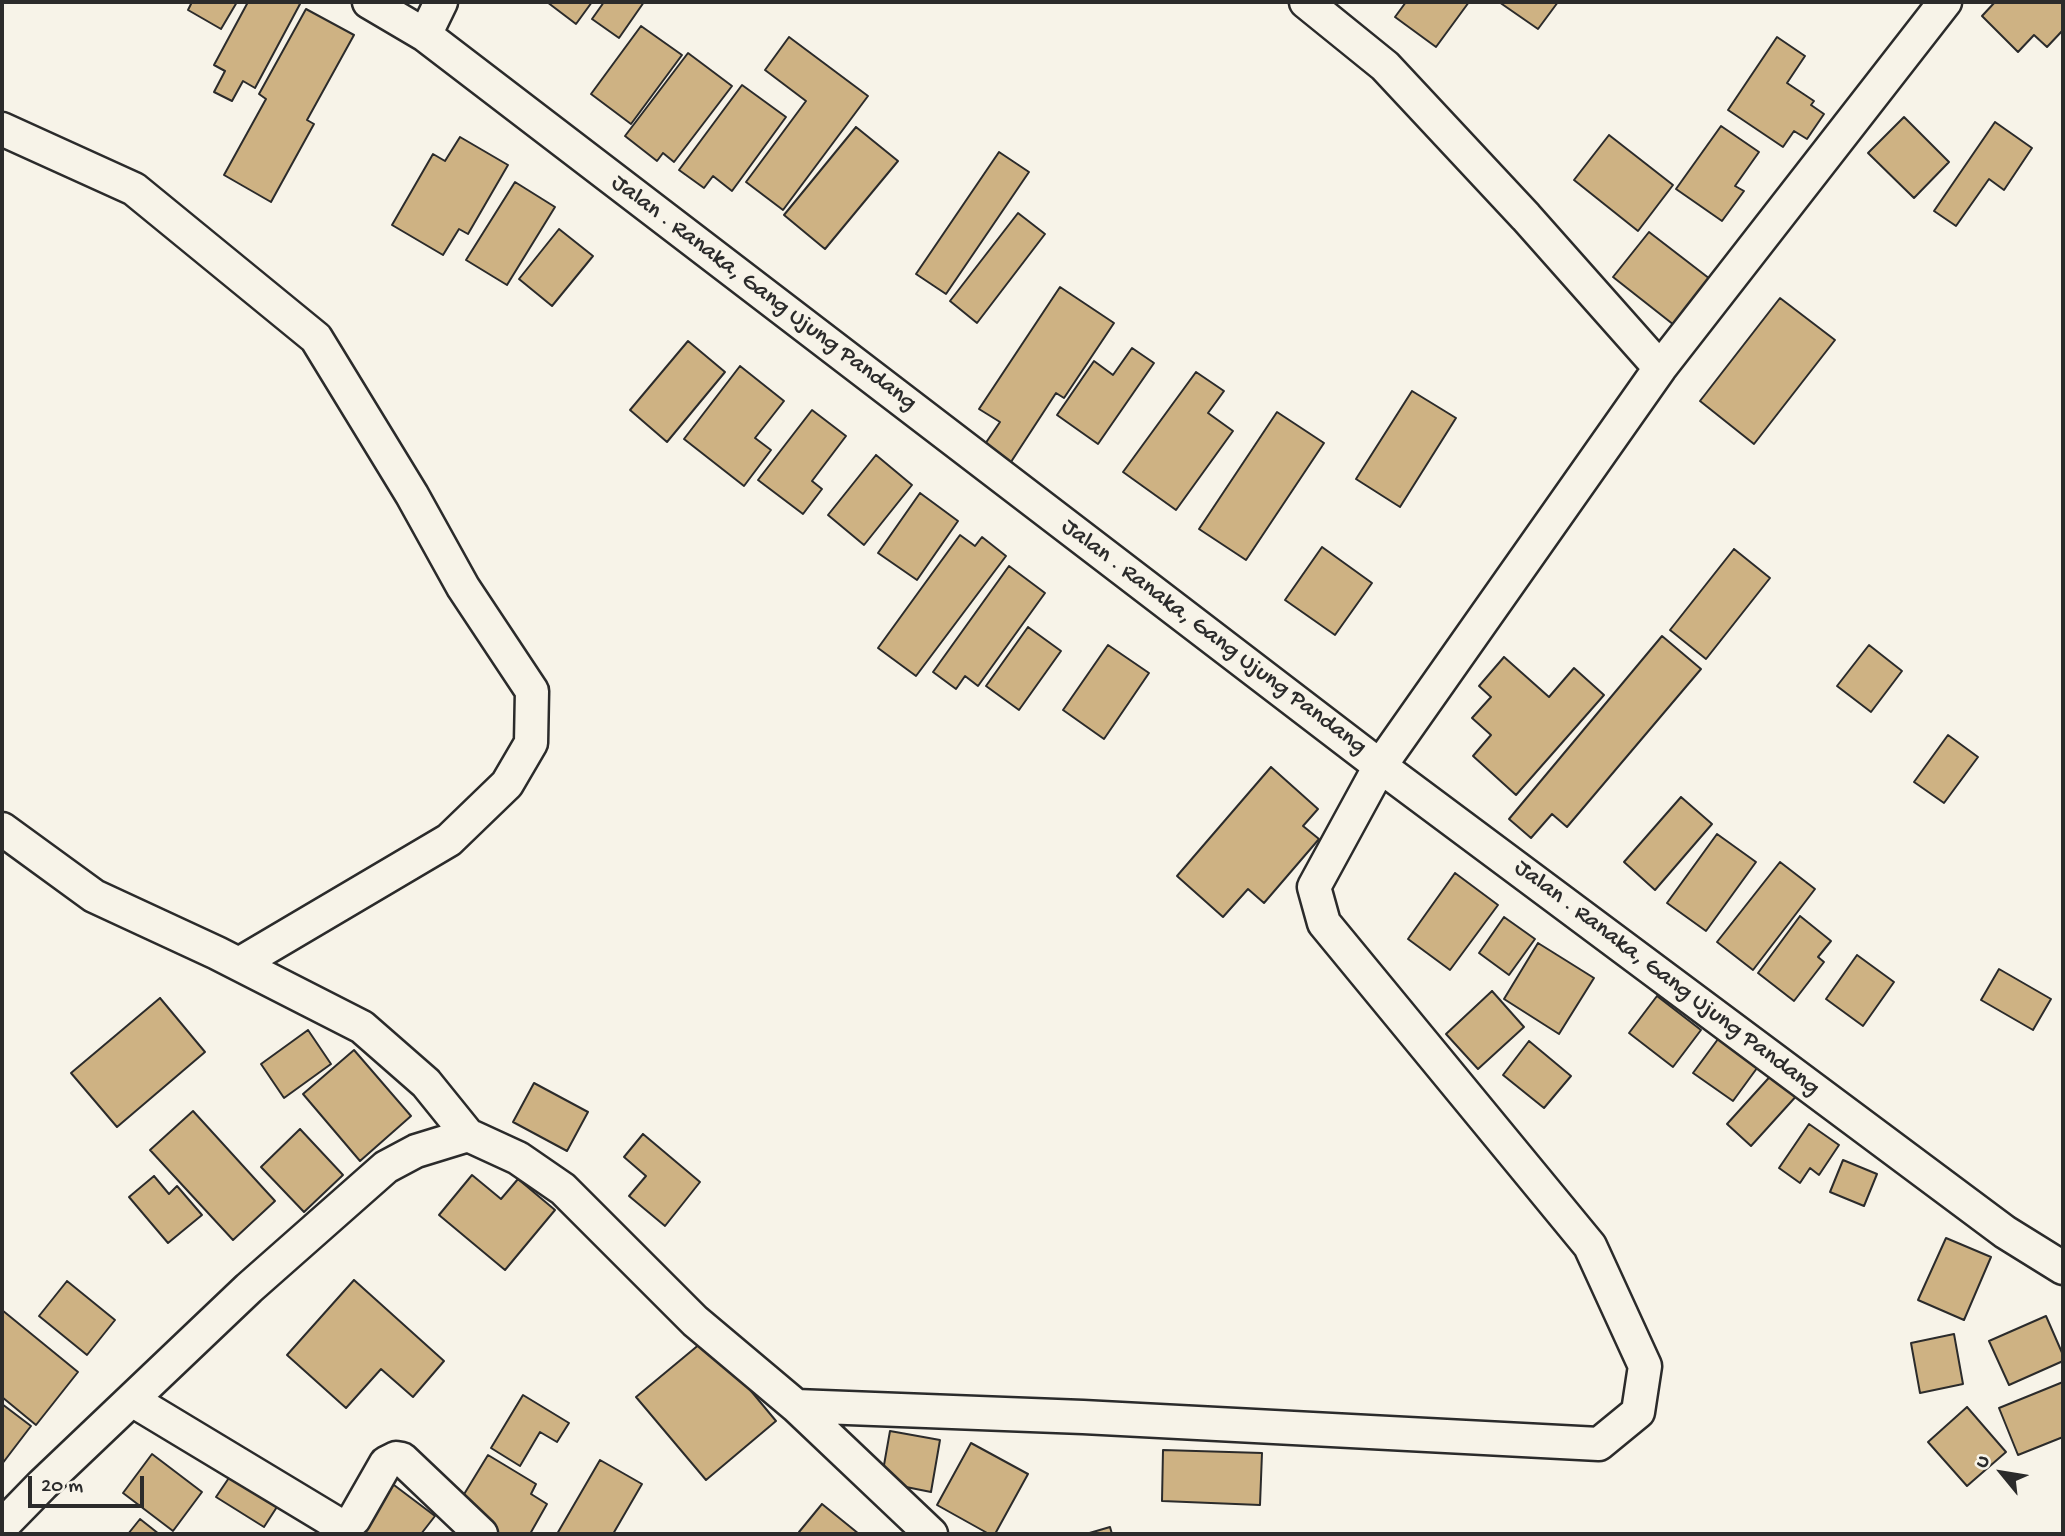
<!DOCTYPE html>
<style>
body{margin:0}
#map{position:relative;width:2065px;height:1536px;overflow:hidden;background:#f7f3e8;font-family:"Gochi Hand",sans-serif}
canvas{display:block}
.frame{position:absolute;inset:0;border:4px solid #2b2b2b;pointer-events:none}
.north{position:absolute;left:1967px;top:1438px;width:70px;height:70px;-webkit-text-stroke:5px #f7f3e8;paint-order:stroke;rotate:300deg;font-size:19px;font-weight:700;line-height:28px;text-align:center;color:#2b2b2b}
.north::after{content:'';display:block;margin:auto;width:24px;height:32px;background:#2b2b2b;clip-path:polygon(50% 0,100% 100%,50% 72%,0 100%)}
.scale{position:absolute;left:28px;top:1476px;width:116px;height:32px;box-sizing:border-box;border:4px solid #2b2b2b;border-top:0;padding-left:9px;font-size:21px;line-height:24px;white-space:nowrap;color:#2b2b2b;-webkit-text-stroke:5px #f7f3e8;paint-order:stroke}
</style>
<div id="map">
<canvas width="2065" height="1536"></canvas>
<div class="frame"></div>
<div class="north">U</div>
<div class="scale">20 m</div>
</div>
<script>
const ctx = document.querySelector('canvas').getContext('2d');
ctx.lineJoin = 'round';
function fillPath(path, color) { ctx.fillStyle = color; ctx.fill(path, 'evenodd'); }
const shape = rows => new Path2D(rows.map(r => 'M' + r).join(''));
function stroke(path, color, width, dash) { ctx.strokeStyle = color; ctx.lineWidth = width; ctx.lineCap = dash ? 'butt' : 'round'; ctx.setLineDash(dash || []); ctx.stroke(path); }
function label(font, color, halo, rows, align = 'center') {
  ctx.font = font + ' "Gochi Hand",sans-serif'; ctx.lineWidth = 5; ctx.setLineDash([]); ctx.textBaseline = 'middle'; ctx.strokeStyle = halo; ctx.fillStyle = color; for (const [text, x, y, turn = 0] of rows) {
    ctx.save(); ctx.translate(x, y); ctx.rotate((+turn || 0) * Math.PI / 180); ctx.textAlign = isNaN(turn) ? turn : align; if (halo) ctx.strokeText(text, 0, 0); ctx.fillText(text, 0, 0); ctx.restore();
  }
}
const building = shape([
 [192,2,237,2,221,29,188,10,192,2],
 [248,2,296,2,300,4,255,88,243,81,232,101,214,92,225,71,214,65,248,2],
 [547,2,592,2,576,24,547,2],
 [604,2,644,2,619,38,592,19,604,2],
 [1406,2,1469,2,1436,47,1395,17,1406,2],
 [1499,2,1558,2,1538,29,1499,2],
 [1995,2,2063,2,2063,30,2047,47,2034,35,2018,52,1982,16,1995,2],
 [306,9,354,35,307,120,314,124,271,202,224,175,266,99,259,94,306,9],
 [641,26,682,55,631,124,591,94,641,26],
 [789,37,868,96,783,210,746,182,806,101,765,70,789,37],
 [1777,37,1805,56,1787,83,1814,101,1811,105,1824,114,1807,139,1794,131,1783,147,1728,110,1777,37],
 [688,53,732,86,674,162,663,153,657,161,625,136,688,53],
 [742,85,786,117,732,191,713,176,704,188,679,170,742,85],
 [1904,117,1949,162,1914,198,1868,153,1904,117],
 [1995,122,2032,148,2004,190,1989,179,1956,226,1934,211,1995,122],
 [1721,126,1759,152,1735,186,1744,191,1722,221,1676,189,1721,126],
 [856,127,898,161,825,249,784,215,856,127],
 [1609,135,1673,185,1638,231,1574,180,1609,135],
 [460,137,508,165,468,234,459,229,443,255,392,225,433,154,445,161,460,137],
 [999,152,1029,172,946,294,916,274,999,152],
 [515,182,555,207,507,285,466,260,515,182],
 [1018,213,1045,234,977,323,950,301,1018,213],
 [559,229,593,256,552,306,519,279,559,229],
 [1649,232,1710,279,1674,325,1613,277,1649,232],
 [1060,287,1114,323,1064,398,1056,393,1009,465,983,447,1000,422,979,409,1060,287],
 [1780,298,1835,340,1754,444,1700,401,1780,298],
 [688,341,725,372,667,442,630,410,688,341],
 [1132,348,1154,363,1098,444,1057,415,1094,361,1113,375,1132,348],
 [740,366,784,401,755,438,771,450,744,486,684,439,740,366],
 [1196,372,1224,391,1208,413,1233,431,1176,510,1123,472,1196,372],
 [1412,391,1456,418,1400,507,1356,479,1412,391],
 [812,410,846,436,812,481,822,489,803,514,758,480,812,410],
 [1277,412,1324,443,1246,560,1199,529,1277,412],
 [876,455,912,485,864,545,828,515,876,455],
 [920,493,958,521,917,580,878,553,920,493],
 [960,535,975,546,982,537,1006,556,916,676,878,648,960,535],
 [1322,547,1372,583,1335,635,1285,600,1322,547],
 [1734,549,1770,578,1706,659,1670,630,1734,549],
 [1009,566,1045,593,978,686,965,676,956,689,933,672,1009,566],
 [1028,627,1061,651,1019,710,986,686,1028,627],
 [1662,636,1701,669,1567,827,1552,814,1531,838,1509,819,1662,636],
 [1108,645,1149,673,1104,739,1063,710,1108,645],
 [1869,645,1902,671,1871,712,1837,686,1869,645],
 [1504,657,1549,697,1574,668,1604,695,1516,795,1473,756,1491,735,1472,718,1491,697,1479,686,1504,657],
 [1948,735,1978,757,1944,803,1914,782,1948,735],
 [1271,767,1318,809,1303,826,1319,839,1264,903,1248,889,1223,917,1177,876,1271,767],
 [1681,797,1712,824,1655,890,1624,862,1681,797],
 [1717,834,1756,862,1706,931,1667,903,1717,834],
 [1780,862,1815,889,1753,970,1717,942,1780,862],
 [1455,873,1498,905,1450,970,1408,939,1455,873],
 [1800,916,1831,941,1818,957,1824,962,1794,1001,1758,973,1800,916],
 [1504,917,1535,939,1509,975,1479,953,1504,917],
 [1538,943,1594,978,1559,1034,1504,999,1538,943],
 [1857,955,1894,982,1863,1026,1826,999,1857,955],
 [1999,969,2051,999,2033,1030,1981,1000,1999,969],
 [1492,991,1524,1027,1478,1069,1446,1034,1492,991],
 [1657,996,1701,1030,1673,1067,1629,1033,1657,996],
 [160,998,205,1052,117,1127,71,1073,160,998],
 [308,1030,331,1064,284,1098,261,1064,308,1030],
 [1721,1035,1760,1064,1733,1101,1693,1073,1721,1035],
 [1529,1041,1571,1076,1544,1108,1503,1075,1529,1041],
 [354,1050,411,1116,360,1161,303,1094,354,1050],
 [1775,1071,1799,1093,1751,1146,1727,1124,1775,1071],
 [534,1083,588,1112,567,1151,513,1122,534,1083],
 [193,1111,275,1201,233,1240,150,1150,193,1111],
 [1809,1124,1839,1145,1819,1175,1810,1168,1800,1183,1779,1168,1809,1124],
 [300,1129,343,1175,304,1212,261,1167,300,1129],
 [643,1134,700,1182,665,1226,629,1196,646,1176,624,1157,643,1134],
 [1843,1160,1877,1174,1864,1206,1830,1192,1843,1160],
 [472,1175,501,1199,518,1179,555,1210,505,1270,439,1215,472,1175],
 [154,1176,169,1194,177,1186,202,1215,168,1243,129,1197,154,1176],
 [1946,1238,1991,1257,1964,1320,1918,1300,1946,1238],
 [354,1280,444,1361,413,1397,381,1369,346,1408,287,1355,354,1280],
 [67,1281,115,1320,87,1355,39,1316,67,1281],
 [2,1310,78,1372,36,1425,2,1397,2,1310],
 [2046,1316,2063,1355,2063,1361,2009,1385,1989,1341,2046,1316],
 [1954,1334,1963,1384,1920,1393,1911,1343,1954,1334],
 [707,1338,776,1421,706,1480,636,1397,707,1338],
 [2063,1382,2063,1437,2018,1455,1999,1408,2063,1382],
 [523,1395,569,1423,557,1442,540,1432,520,1466,491,1448,523,1395],
 [2,1404,31,1426,2,1464,2,1404],
 [1967,1407,2006,1452,1967,1486,1928,1442,1967,1407],
 [890,1431,940,1440,931,1492,881,1482,890,1431],
 [971,1443,1028,1474,995,1534,989,1534,937,1505,971,1443],
 [1163,1450,1262,1453,1260,1505,1162,1501,1163,1450],
 [152,1454,202,1492,173,1531,123,1493,152,1454],
 [488,1455,536,1484,531,1494,547,1504,530,1534,497,1534,455,1509,488,1455],
 [600,1460,642,1484,613,1534,557,1534,600,1460],
 [237,1466,284,1496,264,1527,216,1497,237,1466],
 [390,1482,435,1516,421,1534,350,1534,390,1482],
 [822,1504,859,1534,801,1534,799,1532,822,1504],
 [140,1519,159,1534,128,1534,140,1519],
 [1110,1527,1112,1534,1086,1534,1110,1527]
]);
const street = shape([
 [369,2,425,35,1380,766,2005,1232,2063,1268],
 [1306,2,1385,66,1526,217,1660,368],
 [425,35,441,2],
 [2,129,134,189,316,338,412,495,463,587,532,691,531,743,507,784,449,840,239,964],
 [2,829,94,896,217,953,362,1027,426,1083,468,1135],
 [132,1400,341,1526,346,1526,354,1519,386,1463,396,1458,402,1459,481,1534],
 [796,1406,1083,1417,1599,1444,1638,1412,1645,1366,1590,1246,1324,923,1314,887,1380,766,1660,368,1945,2],
 [2,1526,42,1485,249,1288,386,1167,416,1151,468,1135,518,1158,563,1189,695,1321,796,1406,931,1534]
]);
const streetNames = [
 ["Jalan . Ranaka, Gang Ujung Pandang",763,294,37],
 ["Jalan . Ranaka, Gang Ujung Pandang",1213,638,37],
 ["Jalan . Ranaka, Gang Ujung Pandang",1666,979,37]
];
fillPath(building, '#ceb283');
stroke(building, '#2b2b2b', 2);
stroke(street, '#2b2b2b', 37);
stroke(street, '#f7f3e8', 32);
label('24px', '#2b2b2b', '#f7f3e8', streetNames);
</script>
